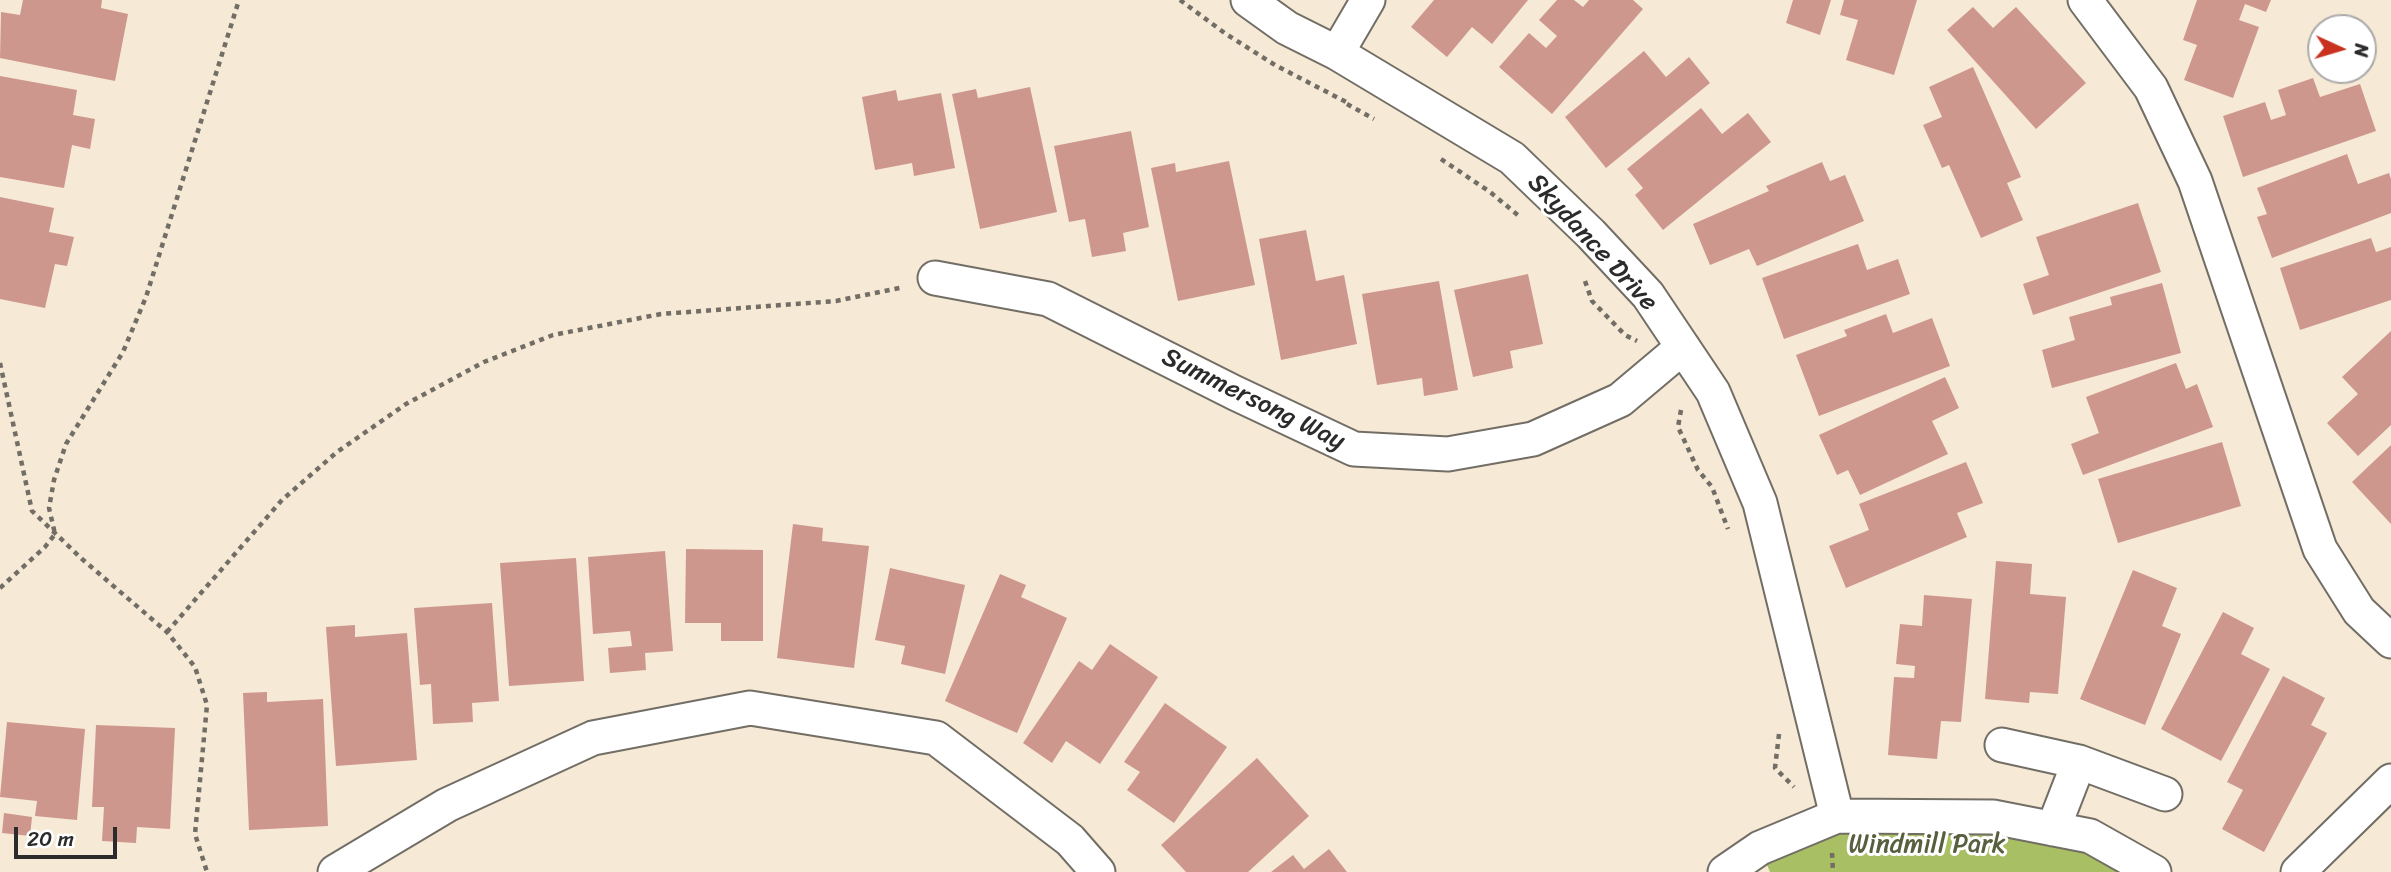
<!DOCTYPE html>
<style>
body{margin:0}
#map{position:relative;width:2391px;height:872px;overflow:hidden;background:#f6e9d5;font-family:Sriracha,sans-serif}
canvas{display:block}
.north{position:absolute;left:2307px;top:14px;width:70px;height:70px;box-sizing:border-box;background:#fff;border:2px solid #aaa;border-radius:50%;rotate:94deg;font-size:19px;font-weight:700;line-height:28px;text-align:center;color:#2b2b2b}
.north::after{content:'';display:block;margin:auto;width:24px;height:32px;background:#c8321e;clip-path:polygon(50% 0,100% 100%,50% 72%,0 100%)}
.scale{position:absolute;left:14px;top:827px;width:103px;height:32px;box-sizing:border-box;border:4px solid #2b2b2b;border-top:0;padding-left:9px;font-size:21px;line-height:24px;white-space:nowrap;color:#2b2b2b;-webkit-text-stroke:5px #fff;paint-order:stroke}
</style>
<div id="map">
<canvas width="2391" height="872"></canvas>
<div class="north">N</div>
<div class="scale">20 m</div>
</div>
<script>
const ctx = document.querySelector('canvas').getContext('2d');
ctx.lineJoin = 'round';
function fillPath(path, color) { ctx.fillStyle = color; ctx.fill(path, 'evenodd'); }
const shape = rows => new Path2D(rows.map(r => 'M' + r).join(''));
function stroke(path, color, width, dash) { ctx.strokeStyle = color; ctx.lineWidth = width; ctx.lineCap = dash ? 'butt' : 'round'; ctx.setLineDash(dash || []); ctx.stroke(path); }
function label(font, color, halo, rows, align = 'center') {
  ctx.font = font + ' Sriracha,sans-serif'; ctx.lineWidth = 6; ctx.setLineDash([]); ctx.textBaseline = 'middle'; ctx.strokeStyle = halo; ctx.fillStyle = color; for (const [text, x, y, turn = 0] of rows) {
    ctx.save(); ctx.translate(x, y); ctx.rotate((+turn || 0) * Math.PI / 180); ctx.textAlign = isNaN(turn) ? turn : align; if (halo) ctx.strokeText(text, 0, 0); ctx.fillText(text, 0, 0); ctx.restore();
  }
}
const green = shape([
 [1837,816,1993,817,2154,872,1770,872,1760,848]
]);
const building = shape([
 [23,0,102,0,101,8,128,14,115,81,0,58,1,12,20,15],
 [1434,0,1528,0,1492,44,1472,27,1447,57,1411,27],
 [1557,0,1574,0,1583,7,1589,0,1633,0,1643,9,1552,114,1499,67,1529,33,1546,48,1557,36,1539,20],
 [1793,0,1831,0,1820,35,1786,23],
 [1844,0,1917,0,1894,75,1846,60,1858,20,1840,15],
 [2197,0,2271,0,2266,12,2245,4,2239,20,2259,27,2233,98,2184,80,2197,45,2183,40],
 [1973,7,1993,28,2016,7,2086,83,2036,129,1947,30],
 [1644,51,1666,77,1689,57,1710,83,1606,168,1565,117],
 [1973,67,2021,177,2007,183,2023,220,1981,238,1949,165,1942,168,1923,125,1942,117,1929,87],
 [0,76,77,90,73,115,95,119,90,149,72,145,64,188,0,177],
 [2313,78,2320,97,2360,84,2376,131,2243,177,2223,116,2265,102,2271,120,2286,115,2278,90],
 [1030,87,1057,212,980,229,952,94,976,89,978,98],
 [896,90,898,101,941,93,955,168,914,176,912,163,875,170,862,97],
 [1701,108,1722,134,1748,113,1771,142,1663,230,1635,195,1643,188,1627,169],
 [1131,131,1149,227,1123,233,1126,251,1092,257,1085,219,1069,222,1054,146],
 [2347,154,2358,184,2389,173,2391,179,2391,213,2272,258,2257,217,2267,214,2257,188],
 [1229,161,1255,285,1178,301,1151,168,1175,163,1176,172],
 [1822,162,1830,181,1845,175,1864,221,1757,266,1749,249,1710,265,1693,224,1769,191,1766,186],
 [0,197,54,208,49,232,74,237,67,266,55,264,45,308,0,299],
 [2138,203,2161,272,2033,315,2023,284,2049,275,2036,237],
 [1306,230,1316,281,1344,275,1357,344,1281,360,1259,239],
 [2371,238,2376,252,2391,247,2391,300,2300,330,2280,268],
 [1858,244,1867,270,1898,259,1910,294,1784,339,1762,278],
 [1528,274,1543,344,1510,351,1513,368,1473,377,1454,290],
 [1439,281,1458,390,1424,396,1422,378,1377,385,1362,294],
 [2162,283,2181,353,2052,388,2042,350,2075,340,2069,317,2112,305,2110,297],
 [1886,314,1893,333,1932,318,1950,366,1819,416,1796,355,1847,336,1844,330],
 [2391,331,2391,425,2358,456,2327,423,2358,394,2342,377],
 [2176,363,2186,389,2197,384,2213,427,2083,475,2071,444,2099,433,2086,397],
 [1945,377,1959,408,1932,421,1948,454,1860,495,1848,470,1837,475,1819,435],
 [2222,442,2241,506,2118,543,2098,479],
 [2391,445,2391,524,2352,482],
 [1966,462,1983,503,1957,513,1967,537,1846,588,1829,546,1869,530,1859,504],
 [793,524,823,528,822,541,869,546,854,668,777,658],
 [686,549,763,550,763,641,721,641,721,623,685,623],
 [665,551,673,651,645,653,646,670,610,673,608,648,632,646,630,631,593,634,588,557],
 [576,558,584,681,509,686,500,563],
 [1996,561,2032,564,2030,594,2066,597,2058,694,2030,692,2029,703,1985,699],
 [890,568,965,585,945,674,901,664,905,646,875,640],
 [2133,570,2177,588,2162,626,2181,634,2145,725,2080,699],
 [1000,574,1026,585,1021,597,1067,618,1017,733,945,701],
 [1924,595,1972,599,1961,722,1941,721,1937,759,1888,755,1894,677,1914,678,1915,666,1896,664,1900,624,1922,626],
 [492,603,499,701,472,703,473,722,433,724,431,684,420,685,414,608],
 [2223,612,2254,628,2241,654,2270,669,2221,761,2161,729],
 [355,625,355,637,407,633,417,760,336,766,326,627],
 [1110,644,1158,677,1100,764,1066,741,1052,763,1023,743,1079,661,1092,670],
 [2283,676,2325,698,2311,725,2327,733,2264,852,2222,829,2243,790,2227,782],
 [267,692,267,702,323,699,328,826,249,830,243,693],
 [1165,703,1227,747,1174,823,1127,790,1140,772,1124,762],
 [7,722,85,729,77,820,35,816,37,801,0,797],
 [96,725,175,728,170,829,137,827,136,843,102,841,104,807,92,807],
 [1257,758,1309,816,1248,872,1186,872,1161,845],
 [4,813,32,817,30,836,2,833],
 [1329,849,1347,872,1271,872,1293,855,1304,869]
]);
const path = shape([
 [1180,0,1226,34,1275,65,1348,103],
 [1347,104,1374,119],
 [1441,159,1490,192,1519,216],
 [1585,281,1592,301,1625,335,1637,341],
 [0,363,32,511,82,559,167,632,195,667,207,705,195,834,207,872],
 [1681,410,1678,427,1698,470,1712,487,1728,529],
 [0,588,45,547,55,534,49,508,54,480,66,444,123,352,146,297,239,0],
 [167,632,282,500,337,452,406,404,484,362,553,335,661,314,836,301,904,287],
 [1779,734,1775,768,1794,787],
 [1832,853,1833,872]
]);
const minor = shape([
 [1248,0,1287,28,1337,53,1512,158,1591,234,1648,295,1713,392,1760,503,1837,816,1993,817,2090,836,2154,872],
 [2085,0,2151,88,2195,181,2320,549,2359,611,2391,641],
 [1337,53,1368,0],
 [935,278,1048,299,1235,393,1354,449,1448,454,1533,439,1620,400,1683,347],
 [2002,745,2079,762,2165,794],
 [2053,829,2079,762],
 [335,872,447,805,593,738,750,708,936,738,1070,840,1098,872],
 [1725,872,1760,848,1837,816],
 [2298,872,2391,781]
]);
const streetNames = [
 ["Skydance Drive",1592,243,47],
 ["Summersong Way",1253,400,26]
];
const parkNames = [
 ["Windmill Park",1927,845]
];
fillPath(green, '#a9bf63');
fillPath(building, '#ce978e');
stroke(minor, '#726e66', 37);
stroke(path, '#726e66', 4.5, [5, 5]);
stroke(minor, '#fff', 33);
label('26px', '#2b2b2b', '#fff', streetNames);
label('26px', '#575f3f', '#fff', parkNames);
</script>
